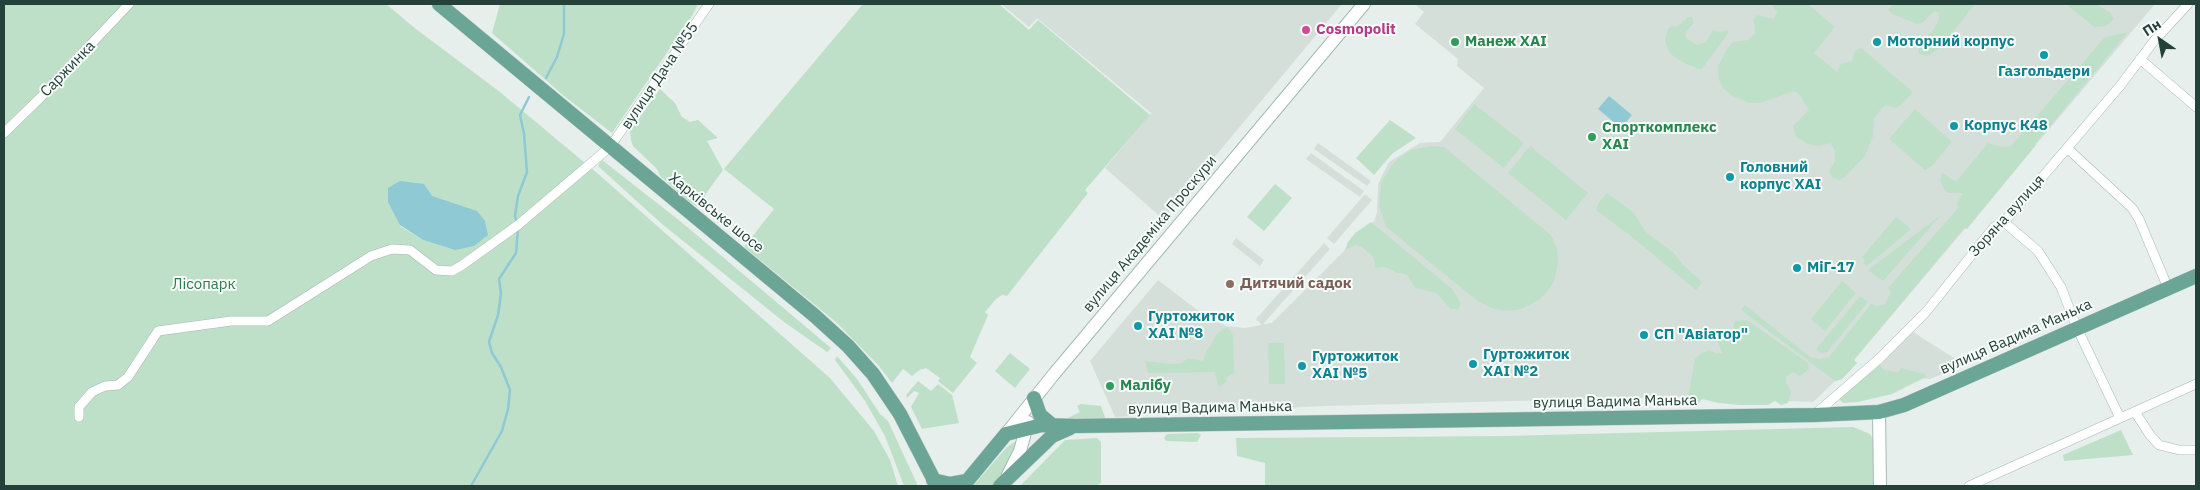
<!DOCTYPE html>
<meta charset="utf-8">
<style>
body{margin:0}
#map{position:relative;width:2200px;height:490px;overflow:hidden;background:#e6efeb;font-family:"IBM Plex Sans",sans-serif}
canvas{display:block}
.frame{position:absolute;inset:0;border:5px solid #24423a;pointer-events:none}
.north{position:absolute;left:2135px;top:15px;width:50px;height:50px;-webkit-text-stroke:4px #f7fbf9;paint-order:stroke;rotate:327deg;font-size:14px;font-weight:700;line-height:20px;text-align:center;color:#24423a}
.north::after{content:'';display:block;margin:auto;width:18px;height:22px;background:#24423a;clip-path:polygon(50% 0,100% 100%,50% 72%,0 100%)}
</style>
<div id="map">
<canvas width="2200" height="490"></canvas>
<div class="frame"></div>
<div class="north">Пн</div>
</div>
<script>
const ctx = document.querySelector('canvas').getContext('2d');
ctx.lineJoin = 'round';
function fillPath(path, color) { ctx.fillStyle = color; ctx.fill(path, 'evenodd'); }
const shape = rows => new Path2D(rows.map(r => 'M' + r).join(''));
function stroke(path, color, width, dash) { ctx.strokeStyle = color; ctx.lineWidth = width; ctx.lineCap = dash ? 'butt' : 'round'; ctx.setLineDash(dash || []); ctx.stroke(path); }
function label(font, color, halo, rows, align = 'center') {
  ctx.font = font + ' "IBM Plex Sans",sans-serif'; ctx.lineWidth = 4; ctx.setLineDash([]); ctx.textBaseline = 'middle'; ctx.strokeStyle = halo; ctx.fillStyle = color; for (const [text, x, y, turn = 0] of rows) {
    ctx.save(); ctx.translate(x, y); ctx.rotate((+turn || 0) * Math.PI / 180); ctx.textAlign = isNaN(turn) ? turn : align; if (halo) ctx.strokeText(text, 0, 0); ctx.fillText(text, 0, 0); ctx.restore();
  }
}
const built = shape([
 [1001,4,1342,4,1163,219,1105,168,1151,113,1037,18,1029,27],
 [1417,4,2155,4,1854,360,1857,363,1842,379,1835,381,1813,402,1665,397,1325,406,1115,417,1090,361,1158,280,1205,316,1226,326,1245,328,1262,325,1256,319,1324,243,1330,249,1263,324,1272,323,1374,221,1377,213,1378,184,1389,162,1420,143,1440,142,1484,88,1457,66,1458,59,1415,24,1424,12,1416,5],
 [1318,143,1371,181,1367,186,1314,149],
 [1311,153,1364,191,1360,197,1306,159],
 [1365,194,1372,200,1334,244,1327,238],
 [1236,238,1264,260,1260,266,1232,244],
 [1913,332,1965,365,1930,379,1892,375,1876,369]
]);
const green = shape([
 [4,4,386,4,416,29,500,92,597,173,830,378,874,431,890,460,898,486,4,486],
 [432,196,455,250,423,240,400,226],
 [500,4,698,4,692,16,612,133,564,96,492,33],
 [863,4,999,4,1029,30,1038,20,1150,115,1085,190,1088,193,1007,296,1002,295,996,299,985,312,988,315,970,357,977,363,953,393,938,381,940,378,926,368,920,370,912,376,903,369,892,383,879,366,837,323,744,247,774,209,724,169],
 [1771,4,1808,4,1835,27,1814,53,1837,72,1841,64,1852,61,1855,51,1861,48,1913,92,1902,104,1896,108,1886,105,1881,109,1874,119,1873,136,1865,156,1845,177,1839,180,1832,177,1829,171,1835,161,1835,152,1831,143,1819,146,1808,144,1796,137,1793,126,1809,110,1800,95,1794,91,1760,103,1749,103,1733,96,1723,88,1719,80,1718,66,1727,49,1733,42,1748,40,1755,34,1755,26,1753,21,1757,15,1774,19,1777,12],
 [1893,4,1975,4,1939,49,1927,56,1919,54,1919,47,1936,26,1939,19,1939,13,1935,11,1922,23,1917,24,1892,14,1888,10],
 [2066,4,2096,4,2111,13,2114,19,2106,26,2094,27],
 [1688,17,1692,17,1694,23,1685,33,1686,38,1697,45,1706,42,1713,30,1720,32,1727,30,1729,32,1701,70,1680,61,1670,53,1665,41,1668,29,1672,26,1678,26],
 [2128,32,2035,144,2036,145,1967,229,1964,228,1854,360,1857,363,1842,379,1835,381,1741,310,1745,305,1810,357,1820,359,1829,357,1871,304,1878,306,1885,304,1891,292,1888,288,1958,208,1957,203,1963,193,1948,193,1944,189,1940,181,1942,172,1956,182,1988,143,2002,147,2011,146,2105,37],
 [660,89,675,103,682,117,690,122,698,120,718,138,707,141,723,170,705,195,705,201,700,208,688,201,660,176,657,169,633,146,631,140,630,131],
 [1474,104,1524,143,1504,168,1455,129],
 [1915,109,1952,142,1932,166,1925,170,1889,139],
 [1390,120,1416,138,1393,153,1374,175,1356,158],
 [1430,146,1444,147,1551,235,1557,249,1558,262,1555,279,1548,291,1539,300,1521,309,1508,311,1494,309,1479,302,1386,227,1379,206,1381,183,1391,166,1400,157,1411,150],
 [1530,146,1588,193,1566,220,1508,173],
 [602,160,680,221,831,348,827,352,784,322,662,224,598,166],
 [1275,184,1292,198,1264,231,1247,217],
 [1607,193,1633,212,1646,232,1674,253,1682,264,1702,282,1696,290,1627,233,1596,210,1599,202],
 [1941,215,1883,281,1868,270],
 [1896,217,1911,229,1867,266,1863,263,1865,260,1862,257],
 [1371,222,1452,289,1461,303,1458,309,1451,309,1436,293,1415,288,1408,276,1402,273,1398,273,1385,267,1376,268,1373,257,1362,247,1356,245,1345,250,1348,242,1355,233],
 [1842,281,1856,293,1825,331,1811,319],
 [1860,296,1868,302,1827,352,1821,353,1816,349],
 [1747,320,1808,363,1809,369,1800,376,1793,372,1786,377,1786,383,1791,391,1788,403,1781,405,1775,401,1768,405,1739,405,1719,403,1702,399,1699,403,1687,403,1695,359,1701,353,1710,350,1717,354,1722,353,1717,340,1732,332,1735,321],
 [1227,328,1231,331,1233,336,1234,373,1227,377,1226,382,1220,387,1218,386,1215,372,1148,373,1145,361,1172,364,1182,363,1188,358,1203,361,1205,354,1217,334,1223,329],
 [1268,343,1284,343,1285,384,1269,384],
 [1010,353,1030,369,1015,388,995,371],
 [837,356,857,379,880,414,888,421,918,486,904,486,885,436,865,401,835,360],
 [1880,365,1884,370,1898,372,1901,368,1925,374,1926,377,1892,394,1858,402,1843,403,1838,398],
 [918,381,931,391,938,384,952,395,959,423,922,429,911,407,919,393,914,391,907,398,906,395],
 [1081,404,1101,406,1106,420,1070,421,1068,418,1080,412,1077,406],
 [1853,427,1870,434,1875,443,1876,486,1265,486,1265,463,1237,456,1236,438,1506,436],
 [2121,430,2133,455,2064,461,2063,455],
 [1198,433,1201,435,1197,442,1166,441,1164,438,1167,434],
 [1097,438,1101,442,1101,483,1096,486,1020,486,1065,440],
 [1019,439,1015,453,1000,479,993,486,973,486,1007,447]
]);
const water = shape([
 [1609,96,1632,115,1621,128,1598,109],
 [400,181,424,184,432,196,477,211,485,221,488,235,474,246,455,250,423,240,400,225,388,202,388,188]
]);
const stream = shape([
 [546,78,557,57,564,34,564,4],
 [517,223,515,216,518,196,527,172,524,134,520,115,529,97],
 [471,486,502,431,508,409,510,390,501,367,492,353,489,342,498,315,501,294,499,279,516,253,518,228]
]);
const street = shape([
 [2140,59,2196,107],
 [4,133,41,97,129,4],
 [2067,148,2132,208,2139,219,2168,288],
 [2004,222,2038,251,2061,287,2077,328,2120,418],
 [2135,412,2150,435,2159,445,2179,450,2196,450],
 [1814,415,1880,358,1926,312,1994,227,2004,222,2120,86,2154,41,2188,4],
 [79,417,79,407,92,392,105,386,118,385,128,377,158,331,231,321,268,321,371,256,392,249,410,250,436,270,452,271,461,266,518,225,610,147,709,4],
 [1969,486,2196,384]
]);
const secondary = shape([
 [1879,412,1880,486],
 [1006,434,1054,374,1364,4],
 [1008,475,1020,451,1028,422]
]);
const primary = shape([
 [439,4,815,316,848,346,873,374,900,414,937,486],
 [1034,398,1040,415,1052,425],
 [933,480,950,484,967,481],
 [963,486,1006,434,1042,425,1076,426,1814,415,1879,412,1904,405,2196,276],
 [1000,486,1052,436,1070,428]
]);
const markers = [
 [1306,30,5,"#d1479c"],
 [1455,42,5,"#2e9e5b"],
 [1877,42,5,"#0f9aa8"],
 [2044,55,5,"#0f9aa8"],
 [1954,126,5,"#0f9aa8"],
 [1592,137,5,"#2e9e5b"],
 [1730,177,5,"#0f9aa8"],
 [1797,268,5,"#0f9aa8"],
 [1230,284,5,"#8d6e63"],
 [1138,326,5,"#0f9aa8"],
 [1644,335,5,"#0f9aa8"],
 [1473,364,5,"#0f9aa8"],
 [1302,366,5,"#0f9aa8"],
 [1110,386,5,"#2e9e5b"]
];
const hotelNames = [
 ["Cosmopolit",1316,30]
];
const leisureNames = [
 ["Манеж ХАІ",1465,42],
 ["Спорткомплекс",1602,128],
 ["ХАІ",1602,145],
 ["Малібу",1120,386]
];
const cultureNames = [
 ["Моторний корпус",1887,42],
 ["Газгольдери",2044,72,"center"],
 ["Корпус К48",1964,126],
 ["Головний",1740,168],
 ["корпус ХАІ",1740,185],
 ["МіГ-17",1807,268],
 ["Гуртожиток",1148,317],
 ["ХАІ №8",1148,334],
 ["СП \"Авіатор\"",1654,335],
 ["Гуртожиток",1483,355],
 ["ХАІ №2",1483,372],
 ["Гуртожиток",1312,357],
 ["ХАІ №5",1312,374]
];
const streetNames = [
 ["Саржинка",68,69,-46],
 ["вулиця Дача №55",660,76,-56],
 ["Харківське шосе",716,213,39],
 ["Зоряна вулиця",2007,216,-48],
 ["вулиця Академіка Проскури",1150,234,-50],
 ["вулиця Вадима Манька",2016,337,-24],
 ["вулиця Вадима Манька",1615,402,-1],
 ["вулиця Вадима Манька",1210,408,-1]
];
const educationNames = [
 ["Дитячий садок",1240,284]
];
const parkNames = [
 ["Лісопарк",204,285]
];
fillPath(built, '#d4dfda');
fillPath(green, '#bfe0c8');
fillPath(water, '#8ec9d4');
stroke(stream, '#8ec9d4', 2.5);
stroke(street, '#a8b8b2', 10);
stroke(secondary, '#a4bbb3', 14);
stroke(primary, '#c2cac8', 15);
stroke(street, '#fff', 9);
stroke(secondary, '#fff', 12);
stroke(primary, '#6aa596', 14);
for (const [x, y, r, color] of markers) { const dot = new Path2D(); dot.arc(x, y, r, 0, 2 * Math.PI); ctx.fillStyle = color; ctx.fill(dot); stroke(dot, '#f7fbf9', 2); }
label('bold 15px', '#b23c85', '#f7fbf9', hotelNames, 'left');
label('bold 15px', '#27864d', '#f7fbf9', leisureNames, 'left');
label('bold 15px', '#0d838f', '#f7fbf9', cultureNames, 'left');
label('15px', '#24423a', '#f7fbf9', streetNames);
label('bold 15px', '#785e54', '#f7fbf9', educationNames, 'left');
label('15px', '#2d7a4b', '#f7fbf9', parkNames);
</script>
